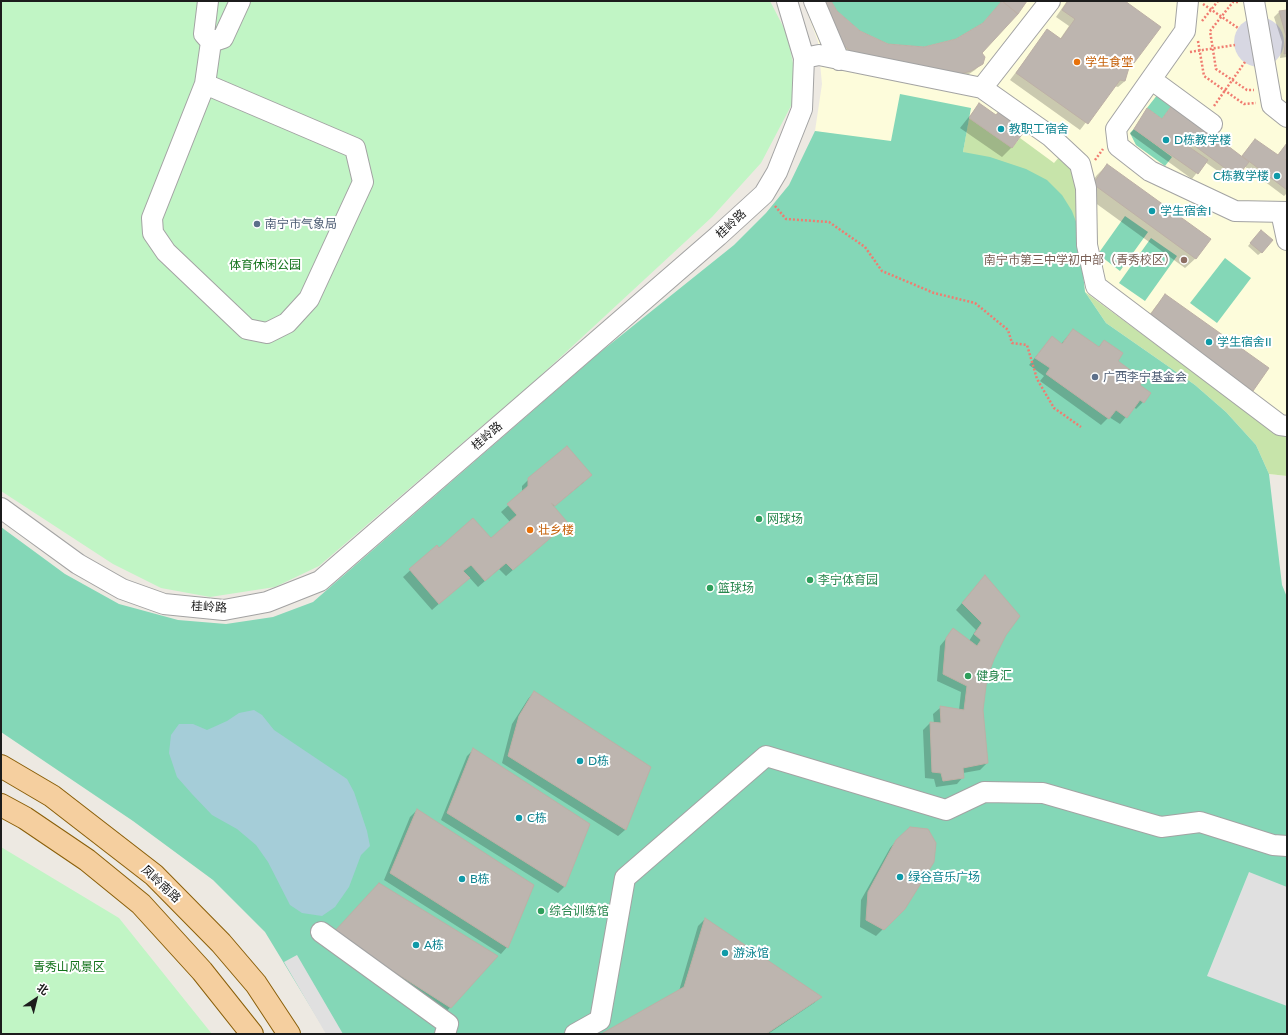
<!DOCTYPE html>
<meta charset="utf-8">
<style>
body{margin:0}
#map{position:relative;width:1288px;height:1035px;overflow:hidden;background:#ede9e2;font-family:Lato,"Noto Sans SC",sans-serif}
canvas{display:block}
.frame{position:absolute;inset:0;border:2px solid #1c1c1c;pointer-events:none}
.north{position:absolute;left:16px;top:979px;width:40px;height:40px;-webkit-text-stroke:3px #fff;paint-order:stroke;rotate:35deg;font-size:11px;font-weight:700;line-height:16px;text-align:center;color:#1c1c1c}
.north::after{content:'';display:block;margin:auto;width:14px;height:18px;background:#1c1c1c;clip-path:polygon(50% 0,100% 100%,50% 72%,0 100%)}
</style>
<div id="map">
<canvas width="1288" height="1035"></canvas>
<div class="frame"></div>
<div class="north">北</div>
</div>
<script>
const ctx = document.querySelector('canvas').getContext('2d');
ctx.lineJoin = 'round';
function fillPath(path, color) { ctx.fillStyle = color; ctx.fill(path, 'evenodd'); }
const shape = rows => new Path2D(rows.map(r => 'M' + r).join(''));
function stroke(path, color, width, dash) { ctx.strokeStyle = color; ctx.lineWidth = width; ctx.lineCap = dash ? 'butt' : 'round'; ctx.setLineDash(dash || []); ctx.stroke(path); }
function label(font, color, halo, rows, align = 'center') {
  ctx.font = font + ' Lato,"Noto Sans SC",sans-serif'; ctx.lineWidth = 4; ctx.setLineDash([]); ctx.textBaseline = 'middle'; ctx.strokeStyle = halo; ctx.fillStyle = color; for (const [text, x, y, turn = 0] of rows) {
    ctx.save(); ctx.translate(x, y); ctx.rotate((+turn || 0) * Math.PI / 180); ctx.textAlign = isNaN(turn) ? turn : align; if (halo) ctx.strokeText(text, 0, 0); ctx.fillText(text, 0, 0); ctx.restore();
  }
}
const education = shape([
 [803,1,1287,1,1287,476,1269,474,1256,445,1226,412,1195,385,1106,323,1085,292,1078,227,990,157,815,131,822,84,818,42]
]);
const grass = shape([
 [969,118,1012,148,1020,138,1054,163,1061,155,1079,179,1081,226,963,152],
 [1085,292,1185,366,1287,429,1287,476,1269,474,1256,445,1226,412,1195,385,1106,323]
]);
const park = shape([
 [1,1,770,1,787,34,794,68,792,104,761,163,712,217,538,378,319,566,275,587,210,597,161,588,113,564,1,491],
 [1,847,119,918,212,1034,1,1034]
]);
const pitch = shape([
 [831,1,1002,1,983,23,956,39,924,47,888,44,860,31,837,11],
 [900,94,971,108,963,152,990,157,1026,169,1047,180,1062,195,1072,211,1078,227,1085,292,1106,323,1195,385,1226,412,1256,445,1269,474,1282,585,1287,597,1287,1034,327,1034,265,932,213,880,133,821,1,732,1,527,65,574,119,604,178,620,226,624,273,617,313,602,598,354,734,245,766,213,789,185,815,131,891,141],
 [1158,94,1173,104,1162,119,1147,108],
 [1134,129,1172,157,1165,166,1136,145,1130,133],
 [1125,216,1148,232,1120,271,1098,254],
 [1151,238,1177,256,1145,301,1119,283],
 [1225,258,1251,278,1217,323,1190,303]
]);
const parking = shape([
 [1249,872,1287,887,1287,1006,1207,976],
 [297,955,343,1034,326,1034,284,962]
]);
const plaza = shape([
 '1234 42a25 25 0 1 1 50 0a25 25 0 1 1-50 0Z'
]);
const water = shape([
 [254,710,262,715,274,730,347,779,354,792,367,831,370,846,361,855,349,887,335,907,322,916,302,913,290,905,268,862,256,845,237,829,212,815,192,794,177,777,169,753,171,735,179,724,193,724,207,730,227,721,239,713]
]);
const shadow = shape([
 [830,1,836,12,860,32,888,45,924,48,957,40,982,25,1002,1,1025,1,981,52,982,63,975,70,963,78,835,51],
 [1067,1,1123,1,1134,63,1128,68,1125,81,1118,87,1114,86,1080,130,1010,80,1048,30,1060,39,1069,26,1056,17],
 [1287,11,1287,57,1280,58,1282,42,1274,17,1279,12],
 [979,104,1010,126,1012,147,1002,157,960,128],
 [1173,106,1241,157,1255,140,1277,156,1287,143,1287,156,1284,160,1287,163,1287,193,1284,196,1244,166,1232,181,1205,162,1192,179,1130,134,1147,110,1162,120],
 [1107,165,1196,258,1185,268,1083,194,1097,175],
 [1258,234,1262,252,1258,255,1248,246],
 [1166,295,1252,390,1242,400,1140,327,1156,306],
 [1073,330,1098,348,1104,341,1143,402,1136,409,1134,407,1120,424,1109,417,1101,425,1040,381,1044,376,1029,365,1052,337,1061,344],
 [529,479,584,482,553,507,560,529,506,576,499,569,478,587,469,577,432,610,403,577,437,546,439,549,491,539,510,522,501,512,522,493,522,486],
 [979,583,1005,635,993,659,986,678,982,710,987,763,980,770,963,773,963,777,957,784,936,787,934,779,925,778,923,730,930,723,934,724,933,714,940,708,959,710,961,692,937,681,940,646,953,630,969,641,976,630,956,610],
 [534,692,650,767,625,830,618,836,502,763,512,724,528,699],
 [473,750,589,824,564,887,558,893,441,820,467,756],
 [417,810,507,947,501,954,384,880,410,817],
 [897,840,904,908,876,936,860,927,861,900,890,848],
 [705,919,821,997,814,1003,768,1034,603,1034,679,991,698,926],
 [328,941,497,956,444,1014]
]);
const building = shape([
 [819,1,831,1,837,11,860,31,888,44,924,47,956,39,983,23,1002,1,1018,14,982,53,985,57,983,64,971,71,949,77,860,57,841,44,819,1],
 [1002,1,1027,1,1018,14,1002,1],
 [1068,1,1125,1,1161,27,1134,63,1131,61,1125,81,1120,80,1088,124,1016,73,1047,29,1061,39,1075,19,1062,10,1068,1],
 [1287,10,1287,53,1284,54,1286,36,1279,11,1287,10],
 [979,103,996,115,1000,110,1014,120,1011,125,1023,133,1012,148,969,118,979,103],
 [1173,104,1249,162,1237,177,1184,138,1182,142,1208,160,1198,174,1134,129,1147,108,1162,119,1173,104],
 [1255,139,1278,155,1287,143,1287,158,1285,160,1287,161,1287,190,1242,156,1255,139],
 [1107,164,1211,239,1196,259,1093,184,1107,164],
 [1261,230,1273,240,1262,253,1250,243,1261,230],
 [1165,294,1269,368,1253,391,1149,317,1165,294],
 [1073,329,1099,347,1104,340,1123,353,1118,361,1144,380,1140,385,1151,393,1144,403,1140,400,1127,418,1116,410,1109,419,1046,374,1050,368,1035,358,1052,336,1062,344,1073,329],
 [567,446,592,475,555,506,551,503,568,523,513,570,506,563,485,581,471,565,463,571,470,578,439,604,409,569,437,545,439,548,473,518,491,538,517,515,507,504,528,486,528,478,567,446],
 [985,575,1020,616,1006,635,994,659,987,678,983,710,988,763,963,768,964,778,943,781,941,773,932,772,930,722,941,723,940,706,964,710,967,686,943,674,946,638,953,628,977,646,981,640,974,634,982,623,962,603,985,575],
 [534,691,651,767,626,830,508,756,519,716,534,691],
 [473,748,590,824,565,887,447,813,473,748],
 [417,809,534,885,508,948,390,873,417,809],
 [910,827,928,829,936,843,934,862,905,909,884,930,866,920,868,892,896,840,910,827],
 [379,883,498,956,451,1008,333,933,379,883],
 [705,918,822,997,766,1034,601,1034,684,987,705,918]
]);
const path = shape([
 [1238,2,1233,2,1210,31,1216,69,1247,90,1254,90],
 [1203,4,1238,28],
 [1202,21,1218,1],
 [1198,41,1204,76,1244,104,1256,103],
 [1190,52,1235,45],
 [1214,106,1245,62],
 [1095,160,1103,149],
 [775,206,786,219,829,222,865,247,882,271,934,293,975,303,1008,330,1012,343,1027,345,1037,379,1054,408,1081,427]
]);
const minor = shape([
 [208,1,204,34,211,42,223,38,240,1],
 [814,1,839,60],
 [1188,1,1185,31,1116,129,1118,146,1150,171,1235,211,1287,212],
 [1254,1,1272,105,1287,117],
 [804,58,819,55,982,88,1050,136,1080,164,1086,188,1087,245,1096,286,1280,425,1287,426],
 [1152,80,1212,124],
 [205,84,152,218,153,233,166,252,247,329,267,333,287,323,309,299,363,182,355,148,205,84,211,42],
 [982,88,1050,1],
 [1281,212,1287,240],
 [1,508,78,564,122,589,164,604,224,610,267,602,320,581,718,236,764,194,777,172,802,109,804,58,787,1],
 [321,932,448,1024,445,1034],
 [575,1034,600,1020,625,878,766,756,946,810,984,792,1043,793,1161,827,1200,822,1273,845,1287,846]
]);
const major = shape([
 [1,766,52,796,154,875,221,943,256,984,289,1034],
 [1,805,25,818,87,860,141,904,202,971,252,1034]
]);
const markers = [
 [1077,62,4,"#e8710a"],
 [1001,129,4,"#0f9aa8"],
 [1166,140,4,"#0f9aa8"],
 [1277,176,4,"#0f9aa8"],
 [1152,211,4,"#0f9aa8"],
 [257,224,4,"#5c6f8a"],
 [1184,260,4,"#8d6e63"],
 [1209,342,4,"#0f9aa8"],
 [1095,377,4,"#5c6f8a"],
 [759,519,4,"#2e9e5b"],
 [530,530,4,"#e8710a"],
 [810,580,4,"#2e9e5b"],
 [710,588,4,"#2e9e5b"],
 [968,676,4,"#2e9e5b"],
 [580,761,4,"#0f9aa8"],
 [519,818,4,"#0f9aa8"],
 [900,877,4,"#0f9aa8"],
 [462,879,4,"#0f9aa8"],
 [541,911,4,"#2e9e5b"],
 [416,945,4,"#0f9aa8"],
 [725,953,4,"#0f9aa8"]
];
const foodNames = [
 ["学生食堂",1085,62],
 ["壮乡楼",538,530]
];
const cultureNames = [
 ["教职工宿舍",1009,129],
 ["D栋教学楼",1174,140],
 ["C栋教学楼",1269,176,"right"],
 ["学生宿舍I",1160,211],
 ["学生宿舍II",1217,342],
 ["D栋",588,761],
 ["C栋",527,818],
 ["绿谷音乐广场",908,877],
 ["B栋",470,879],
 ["A栋",424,945],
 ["游泳馆",733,953]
];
const serviceNames = [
 ["南宁市气象局",265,224],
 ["广西李宁基金会",1103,377]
];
const streetNames = [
 ["桂岭路",731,224,-43],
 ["桂岭路",487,436,-41],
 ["桂岭路",209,607,3],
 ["凤岭南路",161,884,43]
];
const educationNames = [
 ["南宁市第三中学初中部（青秀校区）",1176,260]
];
const parkNames = [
 ["体育休闲公园",265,265],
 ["青秀山风景区",69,967]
];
const leisureNames = [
 ["网球场",767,519],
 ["李宁体育园",818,580],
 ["篮球场",718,588],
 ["健身汇",976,676],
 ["综合训练馆",549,911]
];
fillPath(education, '#fdfcdb');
fillPath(grass, '#c7e4aa');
fillPath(park, '#c1f5c5');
fillPath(pitch, '#84d7b7');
fillPath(parking, '#e0e0e0');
fillPath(plaza, '#d7d7e2');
fillPath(water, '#a5cdd8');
fillPath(shadow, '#0003');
fillPath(building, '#bdb5af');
stroke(building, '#bdb0a6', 1);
stroke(minor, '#a3a3a3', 22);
stroke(major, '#8a5f09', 24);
stroke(path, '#f07c70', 2.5, [2, 2]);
stroke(minor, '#fff', 20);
stroke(major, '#f5cf9f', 22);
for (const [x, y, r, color] of markers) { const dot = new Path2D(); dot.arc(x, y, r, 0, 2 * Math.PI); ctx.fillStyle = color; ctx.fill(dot); stroke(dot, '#fff', 1.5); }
label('12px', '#c56008', '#fff', foodNames, 'left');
label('12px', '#0d838f', '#fff', cultureNames, 'left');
label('12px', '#4e5e75', '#fff', serviceNames, 'left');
label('12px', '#1c1c1c', '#fff', streetNames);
label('12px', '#785e54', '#fff', educationNames, 'right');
label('12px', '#12721a', '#fff', parkNames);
label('12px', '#27864d', '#fff', leisureNames, 'left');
</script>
